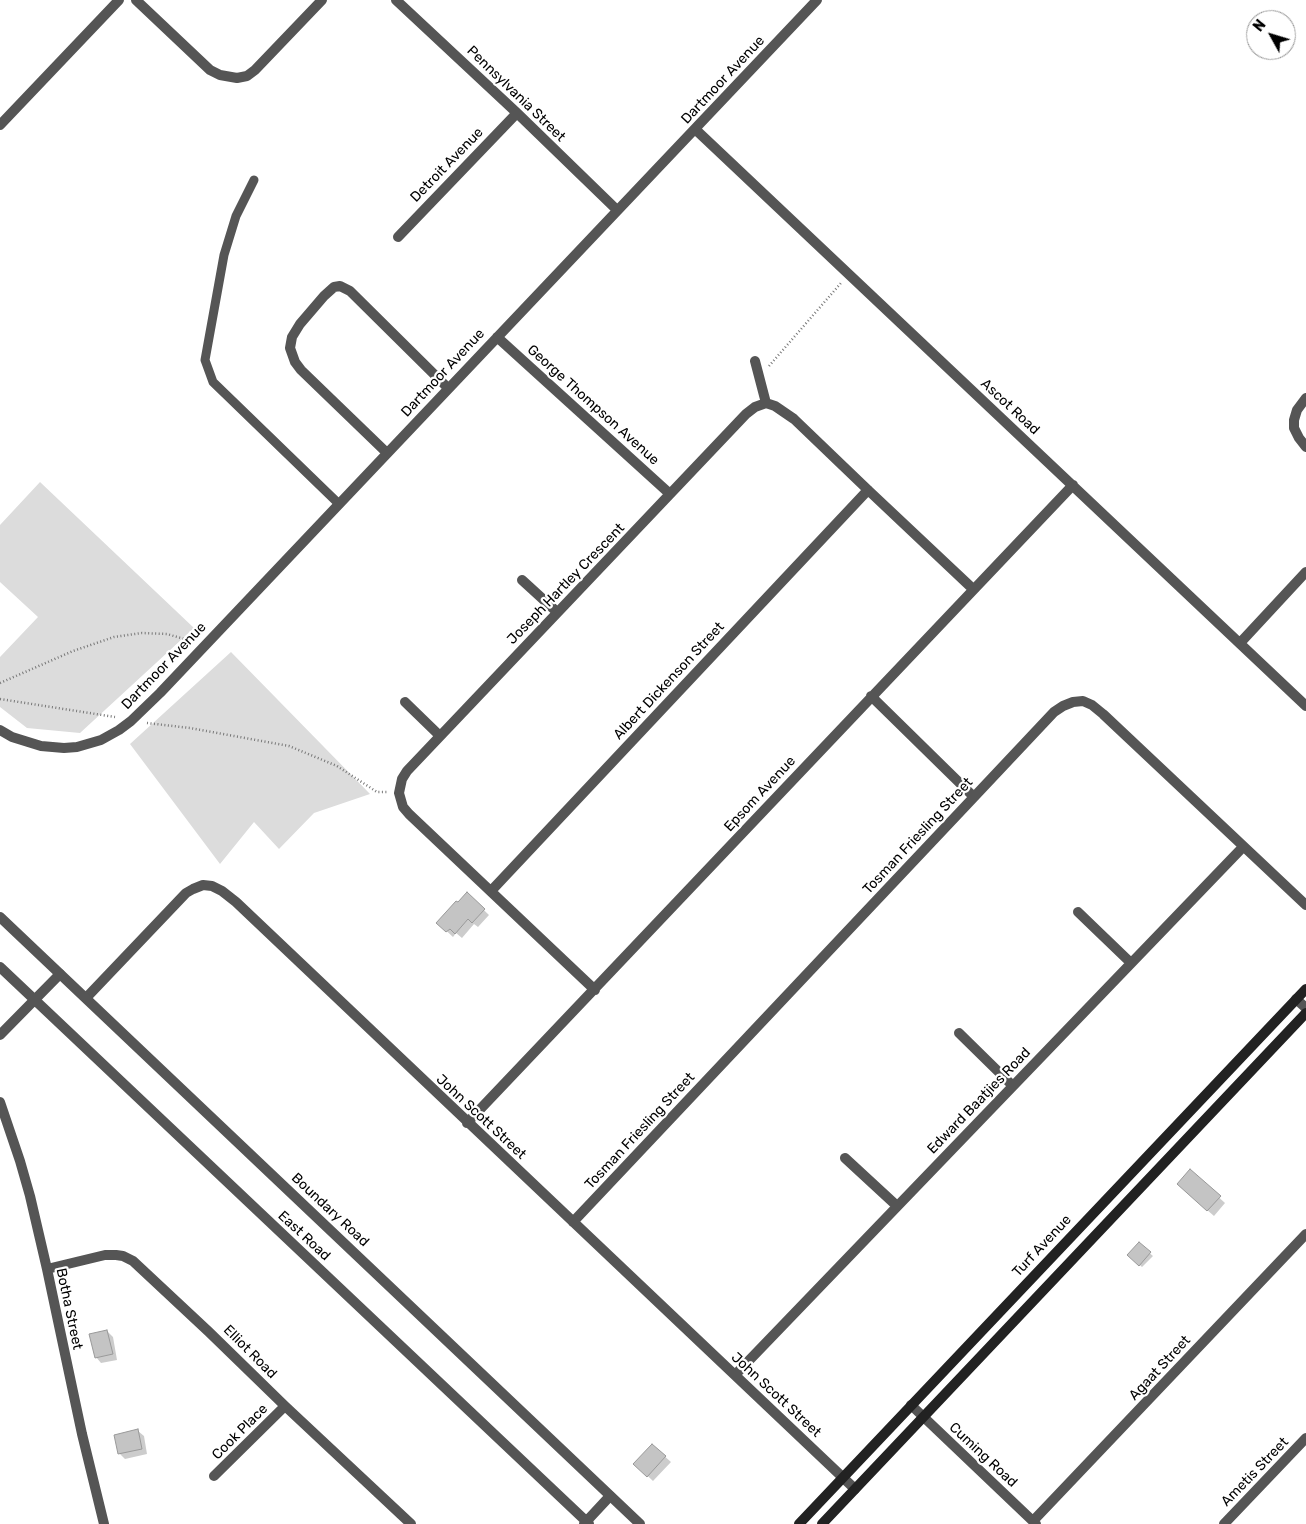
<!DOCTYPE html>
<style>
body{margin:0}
#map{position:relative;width:1306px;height:1524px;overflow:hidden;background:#fff;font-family:Rubik,sans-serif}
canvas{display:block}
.north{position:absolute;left:1246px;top:10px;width:50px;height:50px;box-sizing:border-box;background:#fff;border:1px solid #999;border-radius:50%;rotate:309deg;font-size:14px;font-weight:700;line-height:20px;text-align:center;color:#000}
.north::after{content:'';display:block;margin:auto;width:18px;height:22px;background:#000;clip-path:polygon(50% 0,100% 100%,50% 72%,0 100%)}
</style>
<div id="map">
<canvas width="1306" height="1524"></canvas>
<div class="north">N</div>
</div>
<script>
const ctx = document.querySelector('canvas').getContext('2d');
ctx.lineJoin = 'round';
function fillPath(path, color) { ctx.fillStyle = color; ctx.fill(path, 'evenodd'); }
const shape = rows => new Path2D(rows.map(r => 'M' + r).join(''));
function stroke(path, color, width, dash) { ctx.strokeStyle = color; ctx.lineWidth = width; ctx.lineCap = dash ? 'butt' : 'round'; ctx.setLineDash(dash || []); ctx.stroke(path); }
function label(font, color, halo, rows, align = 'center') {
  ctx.font = font + ' Rubik,sans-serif'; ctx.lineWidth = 4.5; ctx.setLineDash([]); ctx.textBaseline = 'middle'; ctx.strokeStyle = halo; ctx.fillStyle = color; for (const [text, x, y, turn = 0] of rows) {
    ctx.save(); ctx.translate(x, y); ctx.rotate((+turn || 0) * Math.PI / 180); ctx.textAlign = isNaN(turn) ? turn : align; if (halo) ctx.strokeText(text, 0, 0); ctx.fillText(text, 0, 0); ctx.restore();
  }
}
const green = shape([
 [40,482,194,628,80,733,27,728,0,707,0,657,38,617,0,582,0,525],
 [231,652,370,794,314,813,279,849,254,822,220,864,130,744]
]);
const shadow = shape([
 [467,894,489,915,478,927,474,924,462,938,456,933,453,937,438,923],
 [1190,1171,1225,1203,1214,1216,1184,1190],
 [1139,1244,1153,1256,1142,1267,1129,1255],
 [107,1331,113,1337,117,1360,101,1363,96,1357],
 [138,1431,144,1436,147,1454,125,1459,119,1453],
 [652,1445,671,1462,653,1481,635,1464]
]);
const building = shape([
 [467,892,485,909,472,923,468,919,455,934,450,929,446,932,436,923,456,901,458,902,467,892],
 [1190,1169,1221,1196,1207,1211,1177,1184,1190,1169],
 [1139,1242,1151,1252,1139,1266,1127,1255,1139,1242],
 [107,1330,113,1354,95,1358,89,1334,107,1330],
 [138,1429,142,1449,118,1454,114,1435,138,1429],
 [652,1444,666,1456,647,1477,633,1464,652,1444]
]);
const path = shape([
 [769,366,841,283],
 [0,683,73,651,114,637,142,633,167,634,191,641],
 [0,699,115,717],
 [147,723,190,728,289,746,337,766,377,792,388,792]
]);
const service = shape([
 [254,180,236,216,224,255,205,360,213,382,339,504]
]);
const minor = shape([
 [136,0,210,70,220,75,237,78,247,76,255,70,322,0],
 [396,0,517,113,617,210],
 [0,125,119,0],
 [695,129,1306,706],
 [398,237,517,113],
 [497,337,670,494],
 [755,361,766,403],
 [1306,398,1297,410,1294,420,1294,428,1299,438,1306,447],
 [387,453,301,370,295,362,290,348,292,337,300,324,324,296,334,287,340,286,350,291,448,388],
 [522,580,557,612],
 [1240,643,1306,572],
 [871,696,974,797],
 [405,702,440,736],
 [0,730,12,737,41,746,64,748,77,747,101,740,119,730,131,721,160,693,817,0],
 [491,891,868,490],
 [1078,912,1131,963],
 [0,967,589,1524],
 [595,990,409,814,403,807,399,793,402,779,407,771,746,414,755,407,766,403,775,406,794,419,868,490,973,589],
 [86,998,186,893,193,889,203,885,212,886,222,891,236,902,855,1489],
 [1296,999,1306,1008],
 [959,1033,1013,1086],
 [0,1035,60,974],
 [0,1102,20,1161,30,1196,47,1269,82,1434,104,1524],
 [467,1123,1073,485],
 [845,1158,897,1206],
 [573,1222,974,797,1054,712,1063,706,1073,702,1083,701,1092,705,1103,714,1306,905],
 [47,1269,105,1255,116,1255,123,1256,133,1261,209,1332,285,1406,411,1524],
 [735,1375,1243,847],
 [911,1405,1036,1524],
 [214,1476,285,1406],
 [1033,1521,1306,1234],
 [584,1524,610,1496],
 [1224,1524,1306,1438]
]);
const tertiary = shape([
 [0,917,640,1524]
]);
const secondary = shape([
 [799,1524,1306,989],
 [822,1524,1306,1013]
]);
const streetNames = [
 ["Dartmoor Avenue",723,80,-47],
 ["Pennsylvania Street",516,94,44],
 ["Detroit Avenue",447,165,-46],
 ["Dartmoor Avenue",443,373,-47],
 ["George Thompson Avenue",593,405,42],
 ["Ascot Road",1010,407,43],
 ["Joseph Hartley Crescent",566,584,-46],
 ["Dartmoor Avenue",164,666,-46],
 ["Albert Dickenson Street",669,681,-47],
 ["Epsom Avenue",760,794,-47],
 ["Tosman Friesling Street",918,836,-47],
 ["Edward Baatjies Road",979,1101,-46],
 ["John Scott Street",481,1117,43],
 ["Tosman Friesling Street",640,1131,-47],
 ["Boundary Road",330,1210,43],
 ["East Road",304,1236,43],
 ["Turf Avenue",1042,1246,-47],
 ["Botha Street",69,1309,78],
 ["Elliot Road",250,1352,45],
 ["Agaat Street",1160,1368,-47],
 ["John Scott Street",776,1395,43],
 ["Cook Place",240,1432,-45],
 ["Cuming Road",983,1455,43],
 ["Ametis Street",1255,1472,-46]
];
fillPath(green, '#dcdcdc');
fillPath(shadow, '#0003');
fillPath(building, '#c4c4c4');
stroke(building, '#999', 1);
stroke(path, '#777', 2.5, [1, 2.5]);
stroke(service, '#555', 9);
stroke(minor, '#555', 10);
stroke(tertiary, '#555', 10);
stroke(secondary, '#222', 10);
label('14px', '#000', '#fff', streetNames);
</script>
